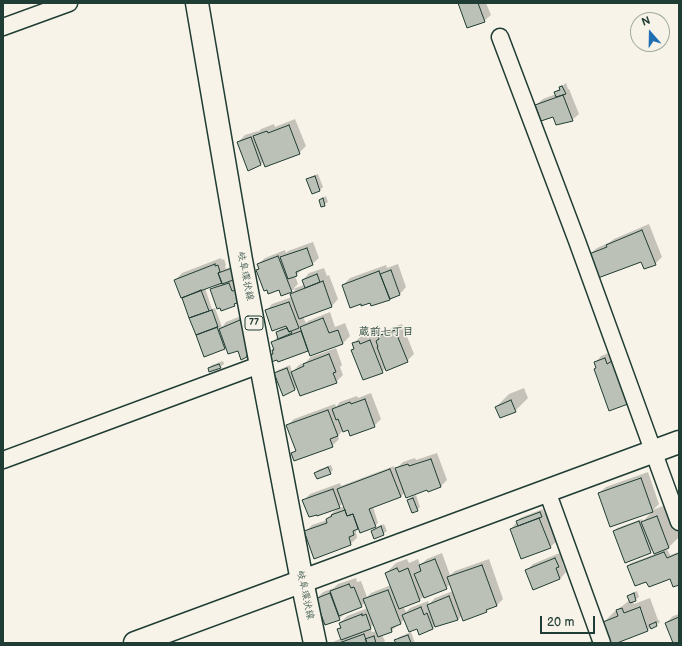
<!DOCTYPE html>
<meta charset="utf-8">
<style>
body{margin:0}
#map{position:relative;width:682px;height:646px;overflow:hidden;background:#f7f3e8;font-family:"Balsamiq Sans",sans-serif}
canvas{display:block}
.frame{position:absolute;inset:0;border:4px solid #1f3d34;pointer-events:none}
.north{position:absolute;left:630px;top:12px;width:40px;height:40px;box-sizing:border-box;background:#f7f3e8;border:1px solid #a1aaa0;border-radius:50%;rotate:340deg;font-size:11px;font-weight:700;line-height:16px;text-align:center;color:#1f3d34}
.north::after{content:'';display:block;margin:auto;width:14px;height:18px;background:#1f6fb2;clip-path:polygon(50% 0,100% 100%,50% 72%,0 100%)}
.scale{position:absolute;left:540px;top:616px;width:55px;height:18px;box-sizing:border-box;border:2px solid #1f3d34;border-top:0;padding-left:5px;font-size:12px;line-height:14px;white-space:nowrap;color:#1f3d34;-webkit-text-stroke:3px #f7f3e8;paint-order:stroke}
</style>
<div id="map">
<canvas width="682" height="646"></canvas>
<div class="frame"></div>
<div class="north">N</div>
<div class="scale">20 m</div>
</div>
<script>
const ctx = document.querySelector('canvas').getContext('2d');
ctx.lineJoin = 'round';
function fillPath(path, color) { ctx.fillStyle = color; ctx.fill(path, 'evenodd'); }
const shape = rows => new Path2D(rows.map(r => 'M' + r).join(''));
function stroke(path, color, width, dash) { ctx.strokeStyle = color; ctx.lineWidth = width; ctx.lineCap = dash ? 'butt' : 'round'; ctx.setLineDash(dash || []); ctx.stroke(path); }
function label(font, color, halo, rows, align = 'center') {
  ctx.font = font + ' "Balsamiq Sans","Klee One",sans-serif'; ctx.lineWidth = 3; ctx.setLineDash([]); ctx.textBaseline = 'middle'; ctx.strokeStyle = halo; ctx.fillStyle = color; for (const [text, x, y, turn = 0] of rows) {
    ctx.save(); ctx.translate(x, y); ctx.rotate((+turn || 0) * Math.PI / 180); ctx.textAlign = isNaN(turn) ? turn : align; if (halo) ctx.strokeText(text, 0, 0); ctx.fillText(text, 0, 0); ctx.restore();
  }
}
const shadow = shape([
 [459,3,486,3,491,15,484,21],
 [566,83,568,89,569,89,579,114,572,120,553,116,536,105,543,99,556,94,555,92],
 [295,119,306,146,299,153,264,161,261,164,248,169,238,142,245,135,258,131,258,132,261,129,274,124,275,127],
 [318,174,323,187,320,190,312,193,307,180,310,177],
 [326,196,328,202,322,206,320,200],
 [649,224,662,257,655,264,641,260,590,254,597,248,610,242,614,239],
 [313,242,319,258,312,264,304,268,295,276,298,284,293,289,304,285,303,280,309,273,324,268,327,276,329,275,338,299,332,306,303,317,306,323,308,321,330,312,335,327,345,323,350,336,343,343,311,355,309,350,278,361,271,356,274,353,273,351,275,349,273,342,278,336,277,333,280,329,288,326,266,311,272,304,292,297,291,294,296,289,281,294,279,289,257,270,260,268,258,264,265,258,285,250,286,253,288,251],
 [221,258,222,260,224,259,226,265,225,266,226,269,235,265,232,279,235,289,240,288,237,302,234,305,212,290,215,286,223,283,222,282,205,288,212,309,215,308,222,327,226,322,246,314,254,350,247,356,239,349,226,347,204,356,175,280,182,273],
 [398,264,406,287,400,294,372,305,371,302,361,303,343,285,350,278,386,265,387,268],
 [402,324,414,354,407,361,386,368,382,372,355,348,353,344,360,337,366,335,367,338,377,334,378,337,386,330],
 [336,348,342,365,340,367,343,375,336,382,298,387,295,389,283,394,275,373,278,370,290,365,292,372,299,365,306,362,311,357],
 [611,352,619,356,610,410,595,369,596,367,595,363,601,356],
 [223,361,224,364,220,367,209,368,212,365],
 [524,388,528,398,515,411,496,407,509,394],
 [371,393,381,419,374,426,343,430,338,436,339,439,332,446,292,454,297,449,288,425,294,419,335,404,336,407,340,402,357,396,358,398],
 [437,453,447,480,441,486,405,492,401,497,373,507,378,523,375,526,359,528,356,531,357,538,350,544,305,532,312,525,327,520,333,512,344,506,343,503,339,507,304,500,310,494,340,483,341,486,394,466,395,470,403,462,415,458,416,460],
 [331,465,333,470,330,473,315,473,318,470],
 [648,472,659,504,653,510,670,503,679,527,679,537,667,549,670,555,679,552,679,583,670,577,646,581,628,566,631,563,655,554,653,549,650,552,614,531,617,528,642,519,643,521,654,510,611,526,599,493,606,487],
 [416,495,420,507,417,510,408,500,411,497],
 [543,509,544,513,546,512,557,541,550,547,511,529,520,518],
 [384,524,387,531,383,534,372,531,375,528],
 [562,552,565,559,562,562,566,572,560,579,526,571,533,564],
 [442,553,450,575,455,571,489,559,503,599,497,605,489,608,486,611,462,615,458,620,449,623,449,622,436,625,433,628,420,633,418,627,405,619,391,631,382,635,385,641,383,643,331,643,342,638,338,629,341,626,340,623,347,616,368,608,366,602,361,606,346,612,339,619,316,599,323,592,334,588,338,584,356,578,357,582,361,581,367,597,371,593,391,585,386,573,396,563,407,559,409,563,418,559,420,565,427,559],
 [450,584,453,591,435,598,429,604,428,601,410,608,406,612,403,606,420,600,424,596,446,588],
 [374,624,377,631,372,632,370,628],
 [637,591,639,597,633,601,634,604,650,598,658,620,659,620,660,622,658,624,657,622,648,630,612,643,604,622,614,612,617,610,630,600,629,596,632,593],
 [679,614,679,643,674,643,666,623,673,616],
 [411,632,415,643,397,643,396,640,399,637],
 [599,638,600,643,586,643]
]);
const building = shape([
 [458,3,478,3,485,22,467,28,458,3],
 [562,86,566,94,556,97,554,92,560,90,559,87,562,86],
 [563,95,573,121,556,125,553,117,541,121,535,105,563,95],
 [289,125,300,154,265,167,253,136,267,131,268,133,289,125],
 [251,137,261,165,248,171,237,142,251,137],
 [315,176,320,191,312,194,306,179,315,176],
 [323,198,325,206,321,207,319,200,323,198],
 [642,230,656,265,644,269,641,262,598,278,589,254,607,247,606,245,642,230],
 [307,248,313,265,296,272,297,276,288,279,280,257,307,248],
 [278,256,292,292,281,296,279,290,268,294,267,290,264,291,256,270,259,269,257,264,278,256],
 [215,264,215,266,218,265,220,272,218,273,222,283,181,298,174,280,215,264],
 [232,268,236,279,222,284,218,273,232,268],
 [391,270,400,295,390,299,380,274,391,270],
 [379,271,390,300,371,306,370,303,361,306,361,304,350,308,342,285,379,271],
 [317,274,320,282,305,288,302,280,317,274],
 [323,281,332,307,299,319,290,294,323,281],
 [229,283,232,291,237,290,240,302,234,304,235,306,221,311,220,308,217,309,210,289,229,283],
 [201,290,209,311,189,318,182,298,201,290],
 [289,302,299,328,289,332,286,326,272,331,265,310,289,302],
 [212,310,218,327,196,335,189,318,212,310],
 [323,318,329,333,338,330,343,344,310,356,300,327,323,318],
 [240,320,247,339,245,340,250,354,247,355,247,357,241,360,238,351,228,354,219,329,240,320],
 [217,327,225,349,204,357,196,335,217,327],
 [287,328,289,332,291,331,292,333,278,339,276,332,287,328],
 [395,330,408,362,386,371,377,347,378,347,376,341,379,339,378,336,395,330],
 [301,331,308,351,278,362,277,360,271,362,270,355,273,354,272,350,274,350,271,342,301,331],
 [370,340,383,373,363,380,351,350,354,349,352,343,359,341,360,344,370,340],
 [329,354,336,372,333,373,337,383,300,396,291,372,304,366,303,364,329,354],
 [605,358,607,364,612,361,628,404,609,411,594,369,596,368,594,362,605,358],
 [219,364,221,368,209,372,208,368,219,364],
 [287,368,295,390,283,396,274,373,287,368],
 [365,399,375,427,350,436,348,430,343,432,338,419,336,420,332,409,350,402,351,404,365,399],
 [511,400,516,412,500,418,495,407,511,400],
 [328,410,338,436,330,439,333,447,294,461,291,453,296,451,286,425,328,410],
 [431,459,441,487,428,492,427,490,406,498,395,468,408,464,409,466,431,459],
 [328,467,331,474,317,479,314,473,328,467],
 [390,469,401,497,369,509,376,527,360,533,353,514,347,516,337,489,390,469],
 [641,478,653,512,610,527,598,493,641,478],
 [333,489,340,508,317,516,317,515,309,517,302,500,333,489],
 [413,498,418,511,412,513,407,500,413,498],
 [345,510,347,516,353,514,358,529,353,531,354,535,349,537,351,545,314,559,304,531,327,523,326,519,332,516,331,515,345,510],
 [540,512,542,517,518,526,516,521,540,512],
 [657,516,669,548,654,554,641,522,657,516],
 [539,518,551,548,521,559,510,529,539,518],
 [639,521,651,553,625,563,613,531,639,521],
 [381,526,384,535,374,539,371,531,381,526],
 [664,552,667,558,679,553,679,585,673,587,670,579,649,587,646,582,635,586,627,566,664,552],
 [555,558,559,567,556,568,560,579,533,590,525,570,555,558],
 [435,559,447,589,424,598,414,574,421,571,419,565,435,559],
 [482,565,497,606,486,610,487,612,463,621,447,577,482,565],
 [397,568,399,572,408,568,420,601,399,609,385,573,397,568],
 [349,584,351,588,354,587,362,607,339,616,330,591,349,584],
 [388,590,401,624,391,628,392,632,378,637,363,599,388,590],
 [330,593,340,620,325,625,315,599,330,593],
 [634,593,636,601,630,603,627,596,634,593],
 [449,596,458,620,435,627,427,605,449,596],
 [421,607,424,615,427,613,433,629,419,635,417,629,409,632,402,615,421,607],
 [640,607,648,631,617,643,611,643,603,622,618,616,616,610,622,608,624,613,640,607],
 [362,614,362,616,366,614,371,629,341,640,337,629,341,628,339,623,362,614],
 [679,617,679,643,673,643,665,623,679,617],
 [656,622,657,626,651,629,649,625,656,622],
 [364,634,367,643,339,643,364,634],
 [408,635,411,643,396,643,394,640,408,635],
 [374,636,376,643,367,643,365,639,374,636]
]);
const street = shape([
 [3,27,69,3],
 [500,37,577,241,679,522],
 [3,460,262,364],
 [547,491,602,643]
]);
const secondary = shape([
 [135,643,679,442]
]);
const primary = shape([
 [197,3,241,260,302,581,315,643]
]);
const shields = [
 [254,323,18]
];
const shieldNames = [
 ["77",254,323]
];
const streetNames = [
 ["岐阜環状線",245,276,79],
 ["岐阜環状線",305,595,78]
];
const neighbourhoodNames = [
 ["蔵前七丁目",386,332]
];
fillPath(shadow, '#0003');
fillPath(building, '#bbc1b6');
stroke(building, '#1f3d34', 1);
stroke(street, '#1f3d34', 19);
stroke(secondary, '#1f3d34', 25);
stroke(primary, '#1f3d34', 25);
stroke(street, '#f7f3e8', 16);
stroke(secondary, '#f7f3e8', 22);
stroke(primary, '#f7f3e8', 22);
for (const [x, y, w] of shields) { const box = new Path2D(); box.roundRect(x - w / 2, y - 7, w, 14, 3); ctx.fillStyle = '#f7f3e8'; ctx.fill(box); stroke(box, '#1f3d34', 1); }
label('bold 9px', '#1f3d34', null, shieldNames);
label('10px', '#1f3d34', '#f7f3e8', streetNames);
label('bold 11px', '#1f3d34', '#f7f3e8', neighbourhoodNames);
</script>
